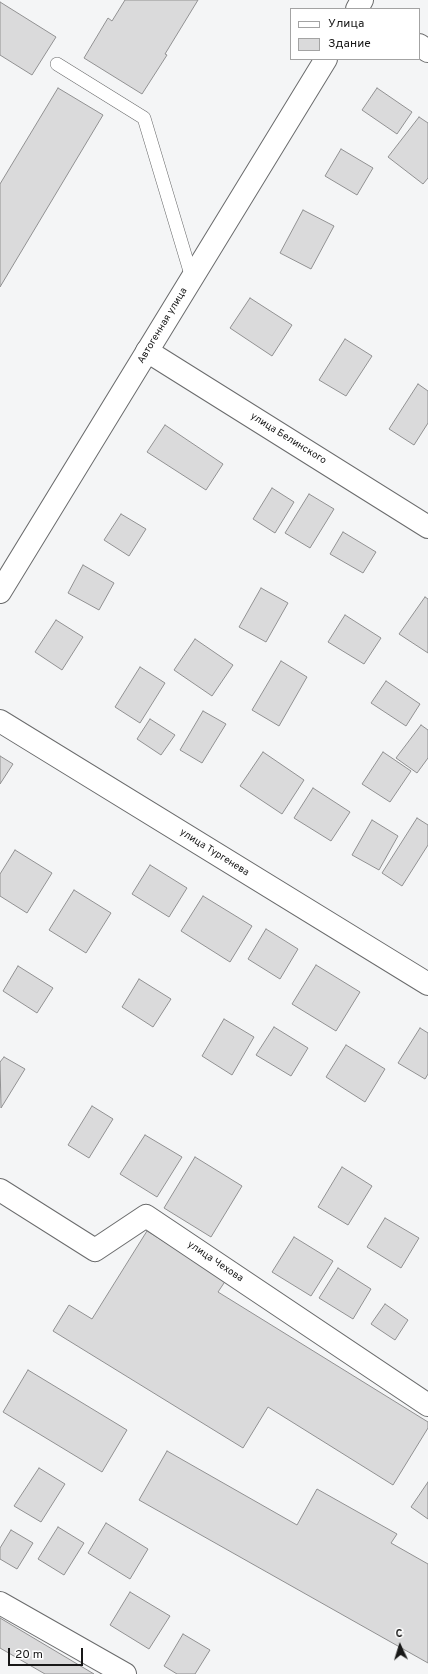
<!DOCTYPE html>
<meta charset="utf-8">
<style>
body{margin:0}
#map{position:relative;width:428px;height:1674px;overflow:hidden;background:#f4f5f6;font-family:Overpass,sans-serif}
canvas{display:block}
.legend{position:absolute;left:290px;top:8px;width:130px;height:52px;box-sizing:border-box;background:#fff;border:1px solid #a3a3a3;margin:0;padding:5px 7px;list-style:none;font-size:12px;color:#181818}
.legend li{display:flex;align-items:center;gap:8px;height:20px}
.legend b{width:20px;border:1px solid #a3a3a3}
.north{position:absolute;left:380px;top:1626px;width:40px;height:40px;-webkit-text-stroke:3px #fff;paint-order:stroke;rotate:356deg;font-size:11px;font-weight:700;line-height:16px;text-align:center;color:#181818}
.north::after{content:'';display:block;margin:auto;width:14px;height:18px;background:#181818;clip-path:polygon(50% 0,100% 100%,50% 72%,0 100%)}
.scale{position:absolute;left:8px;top:1648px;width:75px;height:18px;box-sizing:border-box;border:2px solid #181818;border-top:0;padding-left:5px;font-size:12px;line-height:14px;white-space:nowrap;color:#181818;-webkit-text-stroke:3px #fff;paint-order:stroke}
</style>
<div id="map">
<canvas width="428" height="1674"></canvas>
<ul class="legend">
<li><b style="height:5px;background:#fff"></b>Улица</li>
<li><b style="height:11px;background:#dadadb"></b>Здание</li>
</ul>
<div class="north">С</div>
<div class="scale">20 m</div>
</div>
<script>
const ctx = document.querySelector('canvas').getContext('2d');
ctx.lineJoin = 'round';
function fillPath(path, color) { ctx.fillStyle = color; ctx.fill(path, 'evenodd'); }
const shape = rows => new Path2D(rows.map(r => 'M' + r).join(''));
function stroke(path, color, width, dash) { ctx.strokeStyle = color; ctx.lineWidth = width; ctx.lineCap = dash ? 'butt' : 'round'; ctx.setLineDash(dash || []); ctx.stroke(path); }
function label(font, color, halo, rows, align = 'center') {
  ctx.font = font + ' Overpass,sans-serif'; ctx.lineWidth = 3.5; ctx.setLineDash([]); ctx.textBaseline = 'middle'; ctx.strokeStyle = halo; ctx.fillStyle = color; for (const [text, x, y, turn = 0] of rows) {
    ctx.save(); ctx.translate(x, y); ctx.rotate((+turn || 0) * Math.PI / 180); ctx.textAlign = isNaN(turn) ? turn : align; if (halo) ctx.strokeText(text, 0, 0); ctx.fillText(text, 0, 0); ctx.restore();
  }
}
const building = shape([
 [125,0,198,0,165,54,167,55,142,94,84,58,108,18,112,21,125,0],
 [0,2,56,37,32,75,0,55,0,2],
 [58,88,103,115,0,287,0,184,58,88],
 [377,88,412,112,397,134,362,110,377,88],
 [419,117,428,123,428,178,423,184,388,157,419,117],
 [341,149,373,168,357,195,325,176,341,149],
 [303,210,334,226,311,269,280,253,303,210],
 [250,298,292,325,272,356,230,328,250,298],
 [345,339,372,356,346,396,319,380,345,339],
 [418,384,428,391,428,423,414,445,389,429,418,384],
 [165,425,223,464,206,490,147,452,165,425],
 [272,488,294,502,275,533,253,519,272,488],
 [309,494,334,509,310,548,285,533,309,494],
 [121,514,146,529,129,556,104,540,121,514],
 [343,532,376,552,363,573,330,554,343,532],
 [83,565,114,583,99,610,68,593,83,565],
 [261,588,288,603,266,642,239,627,261,588],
 [425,597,428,599,428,653,399,634,425,597],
 [345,615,381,638,364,664,328,642,345,615],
 [56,620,83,637,62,670,35,652,56,620],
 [195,639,233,665,212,696,174,670,195,639],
 [281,661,307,677,279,726,252,710,281,661],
 [140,667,165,683,140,723,115,707,140,667],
 [386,681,420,704,406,726,371,703,386,681],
 [203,711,226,724,202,763,180,750,203,711],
 [150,719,175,735,161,755,137,739,150,719],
 [421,725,428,730,428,758,417,773,396,758,421,725],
 [263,752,304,780,282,814,240,786,263,752],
 [383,752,411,771,390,802,362,784,383,752],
 [0,756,13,764,0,784,0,756],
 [313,788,350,812,331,841,294,818,313,788],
 [417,818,428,825,428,845,402,886,382,873,417,818],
 [372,820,398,836,379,870,352,855,372,820],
 [15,850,52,873,27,913,0,896,0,874,15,850],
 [150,865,187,888,169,917,132,894,150,865],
 [74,890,111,913,86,953,49,930,74,890],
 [203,896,252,926,230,962,181,931,203,896],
 [266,929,298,949,280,979,248,959,266,929],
 [316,965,360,992,336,1031,292,1004,316,965],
 [18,966,53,988,37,1013,3,991,18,966],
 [139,979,171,999,153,1027,122,1007,139,979],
 [224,1019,254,1037,232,1075,202,1056,224,1019],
 [274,1027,308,1048,291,1076,256,1055,274,1027],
 [420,1028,428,1033,428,1074,425,1079,398,1063,420,1028],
 [346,1045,385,1069,365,1102,326,1077,346,1045],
 [4,1057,25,1069,1,1108,0,1062,4,1057],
 [92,1106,113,1119,89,1158,68,1145,92,1106],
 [145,1135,182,1157,157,1197,120,1174,145,1135],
 [195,1157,242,1186,211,1237,164,1208,195,1157],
 [342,1167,372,1186,348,1225,318,1207,342,1167],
 [385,1218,419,1238,401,1268,367,1247,385,1218],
 [147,1231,226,1280,218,1292,428,1422,428,1428,393,1485,268,1407,243,1448,53,1331,69,1305,92,1319,147,1231],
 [294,1237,333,1261,311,1296,272,1272,294,1237],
 [338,1268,371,1289,353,1319,319,1298,338,1268],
 [385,1304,408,1320,395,1340,371,1324,385,1304],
 [28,1370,127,1430,102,1472,3,1412,28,1370],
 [167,1451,297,1525,317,1489,397,1534,391,1543,428,1564,428,1663,139,1500,167,1451],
 [39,1468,65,1484,41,1522,14,1506,39,1468],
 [428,1482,428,1519,411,1507,428,1482],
 [106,1523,148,1549,130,1579,88,1553,106,1523],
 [58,1527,84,1543,64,1575,38,1559,58,1527],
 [11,1530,33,1543,17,1569,0,1559,0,1548,11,1530],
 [130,1592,170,1616,149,1649,110,1625,130,1592],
 [0,1618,94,1674,45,1674,0,1648,0,1618],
 [183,1634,210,1650,195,1674,177,1674,164,1666,183,1634]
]);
const service = shape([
 [57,64,144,118,192,278]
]);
const minor = shape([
 [419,45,428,51],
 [147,351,428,527],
 [0,721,428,984],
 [0,1190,95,1250,146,1216,428,1405],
 [0,1603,125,1674]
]);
const tertiary = shape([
 [357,9,362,0],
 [0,592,326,59]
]);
const streetNames = [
 ["Автогенная улица",163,326,-59],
 ["улица Белинского",288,439,32],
 ["улица Тургенева",214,853,32],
 ["улица Чехова",215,1262,34]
];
fillPath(building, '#dadadb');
stroke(building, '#919192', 1);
stroke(service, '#6a6b6c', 14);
stroke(minor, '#6a6b6c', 24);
stroke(tertiary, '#6a6b6c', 24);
stroke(service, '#fff', 13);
stroke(minor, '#fff', 22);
stroke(tertiary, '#fff', 22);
label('10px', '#181818', '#fff', streetNames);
</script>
